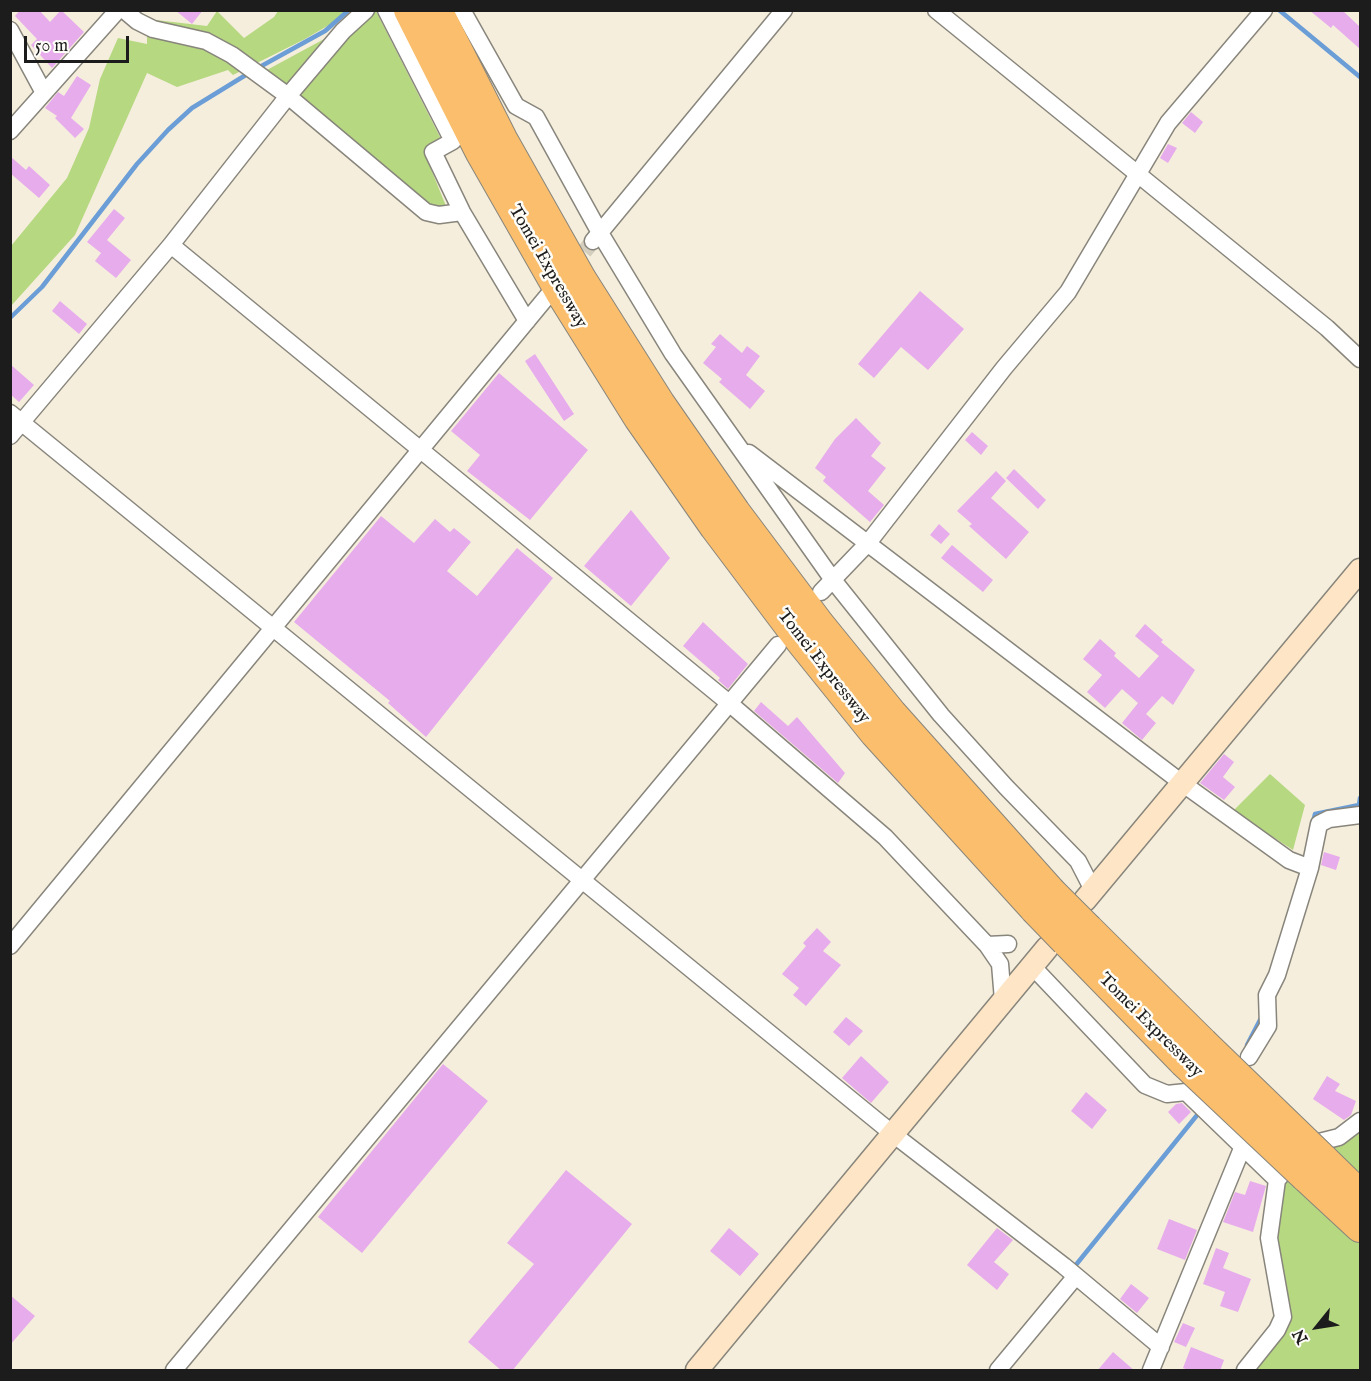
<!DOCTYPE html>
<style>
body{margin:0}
#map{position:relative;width:1371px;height:1381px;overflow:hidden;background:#f5eedc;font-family:"IM FELL English",serif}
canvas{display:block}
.frame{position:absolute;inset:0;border:12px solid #1c1c1c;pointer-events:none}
.north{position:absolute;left:1287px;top:1297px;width:60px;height:60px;-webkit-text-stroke:4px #fdfcf7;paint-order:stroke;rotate:240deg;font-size:16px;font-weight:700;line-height:24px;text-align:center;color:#1c1c1c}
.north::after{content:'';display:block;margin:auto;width:21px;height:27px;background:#1c1c1c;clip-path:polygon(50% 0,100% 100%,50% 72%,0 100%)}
.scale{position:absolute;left:24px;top:36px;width:105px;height:27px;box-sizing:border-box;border:3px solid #1c1c1c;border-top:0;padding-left:8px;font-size:18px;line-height:21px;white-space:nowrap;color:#1c1c1c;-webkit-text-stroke:4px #fdfcf7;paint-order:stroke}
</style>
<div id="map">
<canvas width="1371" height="1381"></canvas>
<div class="frame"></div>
<div class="north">N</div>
<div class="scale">50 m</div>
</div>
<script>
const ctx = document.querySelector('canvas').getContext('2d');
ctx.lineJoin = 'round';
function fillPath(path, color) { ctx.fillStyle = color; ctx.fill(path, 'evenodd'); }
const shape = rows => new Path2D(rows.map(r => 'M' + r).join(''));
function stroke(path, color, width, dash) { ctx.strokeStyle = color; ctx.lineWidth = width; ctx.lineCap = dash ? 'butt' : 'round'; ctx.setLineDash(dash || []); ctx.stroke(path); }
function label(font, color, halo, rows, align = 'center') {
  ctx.font = font + ' "IM FELL English",serif'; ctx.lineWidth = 5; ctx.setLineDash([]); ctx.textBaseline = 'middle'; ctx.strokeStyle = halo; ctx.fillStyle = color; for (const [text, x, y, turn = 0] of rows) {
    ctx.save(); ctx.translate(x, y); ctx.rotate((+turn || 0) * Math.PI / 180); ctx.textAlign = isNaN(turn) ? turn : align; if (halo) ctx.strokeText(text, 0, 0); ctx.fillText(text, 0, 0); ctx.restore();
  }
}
const green = shape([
 [217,11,244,38,274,17,278,11,353,11,305,39,233,75,228,70,177,87,147,73,75,235,11,306,11,246,67,178,89,128,100,79,118,38,147,44,147,19,207,26],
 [376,11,441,139,424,152,446,206,432,206,379,166,265,71],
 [1270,774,1305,805,1293,850,1233,811],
 [1360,1116,1360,1370,1249,1370,1283,1317,1270,1227,1277,1180]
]);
const stream = shape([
 [1279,10,1360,77],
 [256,69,325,31,349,10],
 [10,318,42,287,137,164,168,130,192,108,249,73],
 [1313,822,1315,814,1359,805,1360,798],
 [1247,1045,1261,1018],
 [1075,1266,1198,1114]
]);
const building = shape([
 [20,10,39,10,50,22,61,10,84,32,52,68,31,45,37,39,15,16],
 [175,10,203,10,192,24],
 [1309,10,1342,10,1360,27,1360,49,1333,25,1331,28],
 [77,76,91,85,71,118,84,129,75,138,55,118,57,116,45,108,58,92,64,96],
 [1191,112,1203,122,1195,133,1182,123],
 [1168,144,1177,148,1168,163,1160,158],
 [10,156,26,170,29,166,50,185,39,198,10,173],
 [114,209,125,218,107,240,131,260,116,278,95,261,101,253,87,242],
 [920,291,964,329,928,370,901,347,874,378,858,364],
 [60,301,87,324,79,334,52,311],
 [720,334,742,353,747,346,760,356,746,375,765,391,750,409,719,382,722,379,703,363,716,347,711,344],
 [535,354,574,414,564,421,525,361],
 [10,364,34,385,19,402,10,394],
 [499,373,588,450,530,520,467,471,480,455,451,431],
 [856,418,881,443,871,456,886,468,868,491,884,505,870,522,823,481,826,477,815,468,835,439],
 [972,432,988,446,981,455,965,440],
 [1014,469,1046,500,1038,509,1006,478],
 [996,471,1006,481,991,498,1029,532,1006,559,969,526,972,524,957,511],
 [631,510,670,558,631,606,584,566],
 [381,516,414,543,435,519,450,532,454,528,471,542,447,571,477,596,517,548,553,578,426,737,388,703,390,701,294,622],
 [939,524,950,534,941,544,930,535],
 [952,545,993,580,983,592,941,558],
 [703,622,748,664,728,689,718,680,720,678,683,646],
 [1145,624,1163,640,1161,642,1195,670,1173,705,1162,696,1146,714,1156,723,1142,740,1122,723,1138,703,1122,689,1105,708,1087,692,1102,675,1083,659,1100,639,1116,653,1114,656,1139,678,1159,656,1135,636],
 [761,702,788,726,797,717,845,773,838,783,754,711],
 [1224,754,1234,762,1223,777,1235,787,1224,800,1200,783],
 [1324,852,1340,857,1336,870,1321,865],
 [817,928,831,942,823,951,841,965,806,1006,793,995,799,988,782,974,806,946,803,943],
 [846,1017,863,1031,849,1046,833,1032],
 [861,1056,889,1082,871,1103,842,1078],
 [443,1064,488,1101,362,1253,318,1217],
 [1327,1076,1340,1084,1335,1091,1356,1101,1351,1115,1344,1120,1313,1099],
 [1086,1092,1107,1110,1092,1129,1071,1111],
 [1182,1103,1191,1112,1179,1124,1168,1112,1176,1104],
 [566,1170,632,1224,512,1371,502,1371,468,1342,534,1264,507,1243],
 [1250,1181,1266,1186,1253,1232,1223,1222,1235,1192,1245,1195],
 [1169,1219,1197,1230,1185,1260,1157,1249],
 [729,1228,759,1254,740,1276,710,1251],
 [997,1228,1013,1240,994,1262,1009,1274,997,1290,967,1265],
 [1216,1248,1229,1253,1223,1268,1251,1279,1238,1312,1220,1306,1225,1292,1203,1284],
 [1131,1284,1149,1298,1137,1313,1120,1299],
 [10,1295,35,1316,10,1345],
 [1183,1323,1195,1328,1186,1347,1174,1342],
 [1191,1347,1224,1360,1220,1371,1190,1371,1183,1368],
 [1113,1352,1135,1371,1097,1371]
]);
const streetTunnel = shape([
 [569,270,593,241]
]);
const street = shape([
 [124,10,137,21,153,29,206,41,232,55,288,96,426,212,439,215,462,212],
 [386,10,453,141,433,152,462,212,527,321],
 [462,10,516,106,536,117,600,233,673,354,833,580,941,715,1006,787,1078,861,1093,890],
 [936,10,1327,328,1360,359],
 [10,30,44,93],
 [10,131,118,10],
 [593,241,784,10],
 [171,245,729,703,885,837,987,945,1000,964,1003,1000],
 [10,413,893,1134,1064,1266,1161,1347],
 [10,436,171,245,288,96,343,31,366,10],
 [749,453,1182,783,1289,860,1310,868],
 [821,592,868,543,1004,368,1068,292,1168,123,1264,10],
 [987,945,1008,944],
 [10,946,550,293],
 [1032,966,1145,1085,1167,1094,1186,1092,1277,1180],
 [1249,1057,1268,1026,1267,995,1277,975,1310,868,1319,824,1329,819,1360,815],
 [1306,1150,1319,1142,1339,1137,1360,1121],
 [174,1370,778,645],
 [998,1370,1076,1276],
 [1151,1370,1243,1146],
 [1245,1370,1277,1330,1283,1317,1269,1238,1277,1180,1284,1172]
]);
const secondary = shape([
 [1085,900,1360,570],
 [697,1370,1047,948]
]);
const highway = shape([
 [409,10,480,151,561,293,639,418,715,527,800,640,875,733,1035,909],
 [437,10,502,139,581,279,660,404,735,512,819,624,892,714,1050,891],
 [1088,929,1203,1043],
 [1066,941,1184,1062],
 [1323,1159,1360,1195],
 [1305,1176,1360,1227]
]);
const highwayBridge = shape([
 [1050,891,1088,929],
 [1035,909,1066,941],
 [1203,1043,1323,1159],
 [1184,1062,1305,1176]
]);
const streetNames = [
 ["Tomei Expressway",547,267,60],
 ["Tomei Expressway",823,667,52],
 ["Tomei Expressway",1150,1026,45]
];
fillPath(green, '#b5d880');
stroke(stream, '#6b9dd6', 4.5);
fillPath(building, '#e7acec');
stroke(streetTunnel, '#d4cebf', 16, [16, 8]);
stroke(street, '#88857c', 19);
stroke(secondary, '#88857c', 25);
stroke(highway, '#88857c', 32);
stroke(street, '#fff', 16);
stroke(secondary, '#fde5c5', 22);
stroke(highway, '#fabe6d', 30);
stroke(highwayBridge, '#88857c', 32, []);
stroke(highwayBridge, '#fabe6d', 30);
label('18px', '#1c1c1c', '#fdfcf7', streetNames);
</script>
